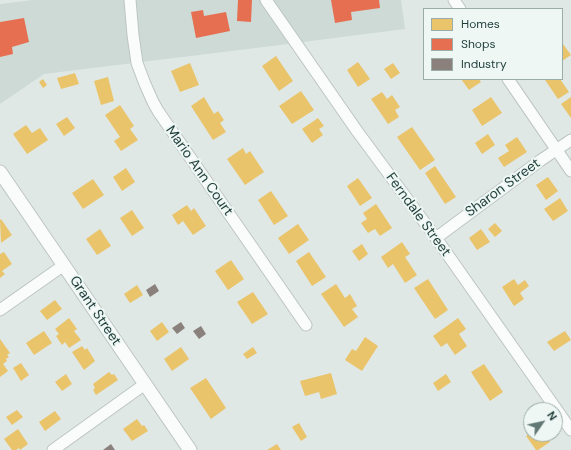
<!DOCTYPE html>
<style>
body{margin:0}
#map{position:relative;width:571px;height:450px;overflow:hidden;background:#e0e8e6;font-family:"DM Sans",sans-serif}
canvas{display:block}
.legend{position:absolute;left:423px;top:8px;width:140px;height:72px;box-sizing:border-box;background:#eef7f4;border:1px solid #9baca9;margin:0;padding:5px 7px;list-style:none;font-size:12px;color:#1e3c38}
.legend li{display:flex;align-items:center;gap:8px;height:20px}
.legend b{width:20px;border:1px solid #9baca9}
.north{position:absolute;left:523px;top:402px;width:40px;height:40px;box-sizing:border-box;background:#eef7f4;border:1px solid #9baca9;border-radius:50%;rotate:56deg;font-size:11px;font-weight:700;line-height:16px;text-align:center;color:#1e3c38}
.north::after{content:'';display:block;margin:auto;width:14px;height:18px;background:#627875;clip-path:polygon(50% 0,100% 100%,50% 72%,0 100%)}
</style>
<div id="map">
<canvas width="571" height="450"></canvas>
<ul class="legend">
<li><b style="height:11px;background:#e9c46a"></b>Homes</li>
<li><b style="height:11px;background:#e76f51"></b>Shops</li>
<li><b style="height:11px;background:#8a817c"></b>Industry</li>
</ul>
<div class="north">N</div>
</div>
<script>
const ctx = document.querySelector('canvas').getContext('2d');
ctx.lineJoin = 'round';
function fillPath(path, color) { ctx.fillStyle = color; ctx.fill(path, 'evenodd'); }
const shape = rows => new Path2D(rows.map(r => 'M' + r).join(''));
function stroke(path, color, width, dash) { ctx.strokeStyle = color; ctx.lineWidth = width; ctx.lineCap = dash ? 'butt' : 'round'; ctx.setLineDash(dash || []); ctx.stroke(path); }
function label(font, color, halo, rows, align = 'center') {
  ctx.font = font + ' "DM Sans",sans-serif'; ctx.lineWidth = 4; ctx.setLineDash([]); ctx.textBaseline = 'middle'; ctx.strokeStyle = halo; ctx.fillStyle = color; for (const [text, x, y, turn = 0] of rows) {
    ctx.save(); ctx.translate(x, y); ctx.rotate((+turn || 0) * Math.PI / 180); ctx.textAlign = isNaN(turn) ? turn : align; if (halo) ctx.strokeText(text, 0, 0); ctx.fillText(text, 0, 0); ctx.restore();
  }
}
const built = shape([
 [33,0,401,0,405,29,264,47,44,74,0,104,0,4]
]);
const homes = shape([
 [563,44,571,55,562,61,562,45],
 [276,56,293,81,279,91,262,66],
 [358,62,370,79,358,87,347,70],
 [190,63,199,85,180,92,171,71],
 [393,63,400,73,391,79,384,69],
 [75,73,79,84,61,89,57,78],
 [108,77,114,101,101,105,94,81],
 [43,79,47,85,43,88,39,82],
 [461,79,479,79,481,82,469,90],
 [547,79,560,79,569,92,558,99,545,80],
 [301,91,314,110,292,124,279,106],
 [382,92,387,99,392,95,400,107,395,110,399,117,388,124,371,99],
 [204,97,214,114,218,111,224,120,220,123,226,132,213,140,191,106],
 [491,97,502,113,482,126,472,110],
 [571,97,571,118,561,104],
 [120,105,134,126,130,129,138,140,121,151,114,141,120,137,105,115],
 [67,117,75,128,64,136,56,124],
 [318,118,324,126,319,129,323,135,312,143,302,129],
 [26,125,32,133,40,128,48,140,27,154,13,134],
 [412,127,435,160,420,170,397,137],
 [488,134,495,145,482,154,475,143],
 [517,137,527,152,504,167,498,158,509,151,505,145],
 [243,148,246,154,250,151,264,172,245,185,227,159],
 [435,166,456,197,445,204,425,173],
 [126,168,135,182,122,191,113,177],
 [548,177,558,191,546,200,536,185],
 [358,178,372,198,360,206,347,186],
 [93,179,104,195,83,209,72,193],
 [271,191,288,216,274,225,258,200],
 [560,198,568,211,553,221,544,209],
 [376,204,392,228,380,236,375,229,368,233,361,223,367,219,363,213],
 [187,205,191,211,194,208,206,226,193,235,183,221,178,225,172,215],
 [132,210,144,228,132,236,120,218],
 [1,219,12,235,1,243,0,220],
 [495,223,502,231,495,237,488,229],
 [298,224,309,240,289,254,278,238],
 [100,229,111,246,97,255,86,239],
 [481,229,490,242,477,250,469,238],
 [402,242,410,254,405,257,417,275,405,283,393,264,388,268,381,257],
 [362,244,368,254,359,261,352,251],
 [4,252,12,264,2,271,5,274,0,278,0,254],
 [309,252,326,277,312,286,296,261],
 [231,260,244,279,228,290,215,271],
 [428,279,448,310,435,319,414,288],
 [514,279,518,285,525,280,529,286,520,293,524,299,514,306,502,287],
 [336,284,345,298,350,294,357,306,352,309,358,317,344,327,321,294],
 [137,285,143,295,130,303,124,294],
 [253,292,268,314,252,324,237,302],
 [55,300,62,309,47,320,40,311],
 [69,318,77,329,74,331,81,340,69,348,65,342,62,345,56,336,59,334,55,329],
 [458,318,466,329,459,334,467,346,455,355,447,343,441,347,433,336],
 [162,322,169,332,157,341,150,331],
 [44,331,52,343,34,355,26,343],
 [565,331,571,340,554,351,547,342],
 [365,337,378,346,362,371,345,360,352,349,356,351],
 [0,339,10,353,7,355,9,357,6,359,7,361,3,364,8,371,0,377],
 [82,346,85,350,87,348,95,361,84,370,72,352],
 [181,347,189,359,172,371,164,359],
 [253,347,257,353,247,359,243,354],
 [21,363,29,375,21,381,13,368],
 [484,364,503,392,490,401,471,372],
 [109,372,112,375,114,374,118,380,96,395,93,390,95,388,93,384],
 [331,373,337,394,321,399,319,392,305,396,300,381],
 [66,374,72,384,62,391,55,382],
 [446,374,451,382,438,391,433,383],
 [206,378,226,408,211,419,190,388],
 [17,410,23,417,12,425,6,417],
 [55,411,61,419,45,431,39,422],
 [137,419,142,426,144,425,148,431,132,441,123,429],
 [299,423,307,437,301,441,292,427],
 [18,429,28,444,20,450,19,448,16,450,12,450,4,439],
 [531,432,531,434,544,434,550,442,538,450,536,450,526,436],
 [277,444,281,450,267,450]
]);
const shops = shape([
 [238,0,252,0,251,22,237,21],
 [331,0,379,0,380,8,351,12,352,20,335,23],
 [203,10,204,16,226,12,230,31,196,38,191,12],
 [24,18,29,42,12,47,13,54,0,57,0,22]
]);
const industry = shape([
 [155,284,159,291,150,297,146,290],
 [181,322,185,328,177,334,172,328],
 [201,326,206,334,199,339,193,331],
 [111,444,115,450,103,450]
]);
const minor = shape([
 [130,0,133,35,137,63,145,84,153,102,158,111,306,325],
 [266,0,357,131,436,238,571,430],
 [454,0,460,9],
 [508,79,571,171],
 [436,238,541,160,571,140],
 [0,310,64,265],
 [53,450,145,384]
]);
const tertiary = shape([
 [0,172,190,450]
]);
const streetNames = [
 ["Mario Ann Court",199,171,55],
 ["Sharon Street",503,188,-36],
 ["Ferndale Street",418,215,54],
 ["Grant Street",95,311,56]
];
fillPath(built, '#cddad6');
fillPath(homes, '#e9c46a');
fillPath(shops, '#e76f51');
fillPath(industry, '#8a817c');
stroke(minor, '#bdc5c3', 13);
stroke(tertiary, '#bdc5c3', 15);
stroke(minor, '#fafcfb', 11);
stroke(tertiary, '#fafcfb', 13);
label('14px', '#1e3c38', '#eef7f4', streetNames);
</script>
